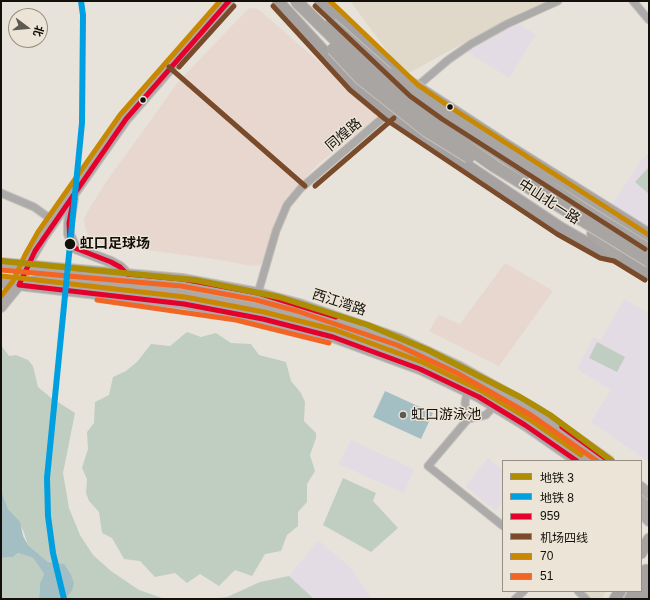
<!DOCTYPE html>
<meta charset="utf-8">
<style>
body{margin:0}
#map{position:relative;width:650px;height:600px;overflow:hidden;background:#e7e3db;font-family:Helvetica,"Noto Sans SC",sans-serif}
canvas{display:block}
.frame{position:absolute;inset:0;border:2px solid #13100b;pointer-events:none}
.legend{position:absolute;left:502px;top:460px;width:140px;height:132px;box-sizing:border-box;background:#ece4d6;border:1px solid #958f85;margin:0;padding:5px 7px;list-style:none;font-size:12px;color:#13100b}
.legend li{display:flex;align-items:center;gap:8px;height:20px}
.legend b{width:20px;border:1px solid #958f85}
.north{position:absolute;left:8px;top:8px;width:40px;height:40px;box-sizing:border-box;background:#ece4d6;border:1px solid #958f85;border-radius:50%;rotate:106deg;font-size:11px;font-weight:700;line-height:16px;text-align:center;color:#13100b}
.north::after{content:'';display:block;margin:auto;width:14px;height:18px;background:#5d5a54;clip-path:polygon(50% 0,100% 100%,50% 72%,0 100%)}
</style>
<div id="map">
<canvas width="650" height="600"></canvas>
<div class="frame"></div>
<ul class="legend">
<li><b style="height:5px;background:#ac8d04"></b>地铁 3</li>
<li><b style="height:5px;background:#009fdf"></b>地铁 8</li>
<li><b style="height:5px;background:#e4002b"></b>959</li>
<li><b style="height:5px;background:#7a4b2a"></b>机场四线</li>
<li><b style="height:5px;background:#c98802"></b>70</li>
<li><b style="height:5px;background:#f26522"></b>51</li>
</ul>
<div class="north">北</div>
</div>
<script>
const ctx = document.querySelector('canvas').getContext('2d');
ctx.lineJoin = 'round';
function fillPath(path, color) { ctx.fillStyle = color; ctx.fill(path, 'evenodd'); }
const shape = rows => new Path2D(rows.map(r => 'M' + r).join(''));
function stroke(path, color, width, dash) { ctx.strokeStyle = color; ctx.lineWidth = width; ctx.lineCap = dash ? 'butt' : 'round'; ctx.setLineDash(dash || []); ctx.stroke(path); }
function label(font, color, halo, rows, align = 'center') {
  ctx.font = font + ' Helvetica,"Noto Sans SC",sans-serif'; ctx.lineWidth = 3; ctx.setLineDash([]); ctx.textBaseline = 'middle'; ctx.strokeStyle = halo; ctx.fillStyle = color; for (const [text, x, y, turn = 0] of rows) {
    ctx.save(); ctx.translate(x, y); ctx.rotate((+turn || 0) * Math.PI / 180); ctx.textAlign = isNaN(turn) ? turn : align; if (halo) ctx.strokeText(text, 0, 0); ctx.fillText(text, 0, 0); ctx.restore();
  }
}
const commercial = shape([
 [252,8,258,9,377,112,375,119,317,165,288,197,277,218,263,262,260,265,253,266,207,258,101,244,90,239,85,228,84,219,88,211,106,182,179,81,248,9],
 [505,263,553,291,499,366,429,331,439,315,460,324]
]);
const built = shape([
 [350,1,548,1,502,22,405,75],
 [584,591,606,591,602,599,591,599]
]);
const education = shape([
 [518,23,536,35,509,78,467,52],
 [649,153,649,230,611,206,642,159],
 [624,299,649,313,649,462,591,422,611,390,577,369,593,337,601,340],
 [351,440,414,469,404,493,338,464],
 [488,458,503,470,503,501,496,511,465,486],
 [318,540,352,569,371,599,314,599,289,576]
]);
const green = shape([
 [649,167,649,194,635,182],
 [187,332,201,337,216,333,231,343,251,344,259,355,286,362,291,381,301,393,305,402,304,421,316,433,316,438,310,455,315,471,307,484,307,502,298,512,298,526,287,535,281,551,265,554,252,576,235,570,219,586,200,574,187,583,175,573,155,577,140,561,124,559,112,538,102,533,99,512,89,501,86,493,87,479,82,468,88,449,87,432,94,423,95,402,109,395,113,377,126,371,137,362,151,344,170,346],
 [597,342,625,357,617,372,589,358],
 [1,345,9,356,16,355,28,360,33,366,38,387,50,397,75,413,63,473,69,508,80,535,93,555,111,571,139,590,165,599,65,599,72,591,55,564,48,562,28,545,23,530,8,509,1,490],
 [343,478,376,493,373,501,398,528,371,552,323,525],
 [18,553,33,558,44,574,40,583,39,599,1,599,1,558,13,557],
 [289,576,314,599,208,599,227,597,260,582]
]);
const water = shape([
 [385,391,433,413,421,439,373,417],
 [1,490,8,509,20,522,23,536,28,545,48,562,64,564,70,573,74,583,72,591,65,599,39,599,40,583,44,574,33,558,18,553,13,557,1,558]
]);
const minor = shape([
 [633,1,649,20],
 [414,89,448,60,471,44,507,24,558,1],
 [1,193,34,207,55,222],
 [258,293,276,231,287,205,301,188,392,110],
 [467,392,465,403,468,419],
 [468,419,428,466,503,526],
 [468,419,486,415,494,406],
 [578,591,586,599],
 [515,599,524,591]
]);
const secondary = shape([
 [73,199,69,223,69,234,75,248,111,262,120,267,127,274],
 [1,263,182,279,258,293,299,304,400,339,460,367,535,409,609,461],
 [1,283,184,304,263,319,333,337,420,369,479,397,525,425,577,461],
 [23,284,44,278,56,278,165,291,265,310,354,334,398,351,489,394,519,412,590,461],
 [1,307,19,285,31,258,44,236,126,119,229,1],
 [641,487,649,494],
 [641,501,649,508],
 [641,512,649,521]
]);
const primary = shape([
 [278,1,355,85,389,113,561,228,603,252,616,254,649,274],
 [320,1,402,79],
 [618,222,649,243],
 [641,553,649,539],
 [641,579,646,570],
 [615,599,620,591],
 [630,599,634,591],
 [641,599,649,583]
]);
const trunk = shape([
 [593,234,616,254]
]);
const rail = shape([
 [78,272,128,273]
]);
const trunkBridge = shape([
 [296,1,354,58,410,107,494,166,649,261],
 [331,24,415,98,580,207,649,250],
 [333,49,360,78,427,131,469,157],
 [395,73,507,146,649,235]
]);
const bus1 = shape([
 [229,1,126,119,35,251,19,285,184,304,263,319,333,337,420,369,479,397,525,425,577,461],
 [74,196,69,223,70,241,75,248,111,262,120,267,127,274,182,279,258,293,336,317],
 [562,427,609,461]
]);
const bus2 = shape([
 [273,6,350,90,385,119,557,234,600,258,614,261,645,280],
 [315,6,410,96,442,119,645,249],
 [169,67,305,186],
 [179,67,234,6],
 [315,186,394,118]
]);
const bus3 = shape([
 [330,1,418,85,450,107,649,235],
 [2,276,185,297,264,312,335,330,422,362,482,391,529,419,581,455],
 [1,296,13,281,25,255,38,232,120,115,220,1]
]);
const bus4 = shape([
 [1,270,181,286,256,300,297,311,397,345,457,373,531,415,597,461],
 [97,300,236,320,329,343]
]);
const metro1 = shape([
 [1,261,195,280,279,297,368,325,428,350,520,397,550,415,612,461]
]);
const metro2 = shape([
 [64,599,53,553,48,516,47,478,82,123,83,15,81,1]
]);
const markers = [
 [143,100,3.5,"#13100b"],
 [450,107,3.5,"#13100b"],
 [70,244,6,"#13100b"],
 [403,415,4,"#5d5a54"]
];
const streetNames = [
 ["同煌路",344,135,-40],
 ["中山北一路",549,202,33],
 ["西江湾路",339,303,18]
];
const stopNames = [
 ["虹口足球场",80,244]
];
const poiNames = [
 ["虹口游泳池",411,415]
];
fillPath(commercial, '#e7d7cf');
fillPath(built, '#e0d8c9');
fillPath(education, '#e3dce4');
fillPath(green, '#bfcec1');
fillPath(water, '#a4bfc3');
stroke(minor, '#c4c0bb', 9);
stroke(secondary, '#c4c0bb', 12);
stroke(primary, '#c4c0bb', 13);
stroke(trunk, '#c4c0bb', 14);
stroke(minor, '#adabaa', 7);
stroke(secondary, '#ada9a8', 10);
stroke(primary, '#a6a2a1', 11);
stroke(trunk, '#a8a5a3', 12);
stroke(rail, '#a8a6a3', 2, [6, 3]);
stroke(trunkBridge, '#c4c0bb', 14, []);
stroke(trunkBridge, '#a8a5a3', 12);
stroke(bus1, '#e4002b', 5);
stroke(bus2, '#7a4b2a', 5);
stroke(bus3, '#c98802', 5);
stroke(bus4, '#f26522', 5);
stroke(metro1, '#ac8d04', 6);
stroke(metro2, '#009fdf', 6);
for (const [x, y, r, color] of markers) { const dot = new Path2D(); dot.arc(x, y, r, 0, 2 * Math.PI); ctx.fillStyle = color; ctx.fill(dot); stroke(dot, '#ece4d6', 1.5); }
label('14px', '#13100b', '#ece4d6', streetNames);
label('bold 14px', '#13100b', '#ece4d6', stopNames, 'left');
label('14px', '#13100b', '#ece4d6', poiNames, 'left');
</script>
